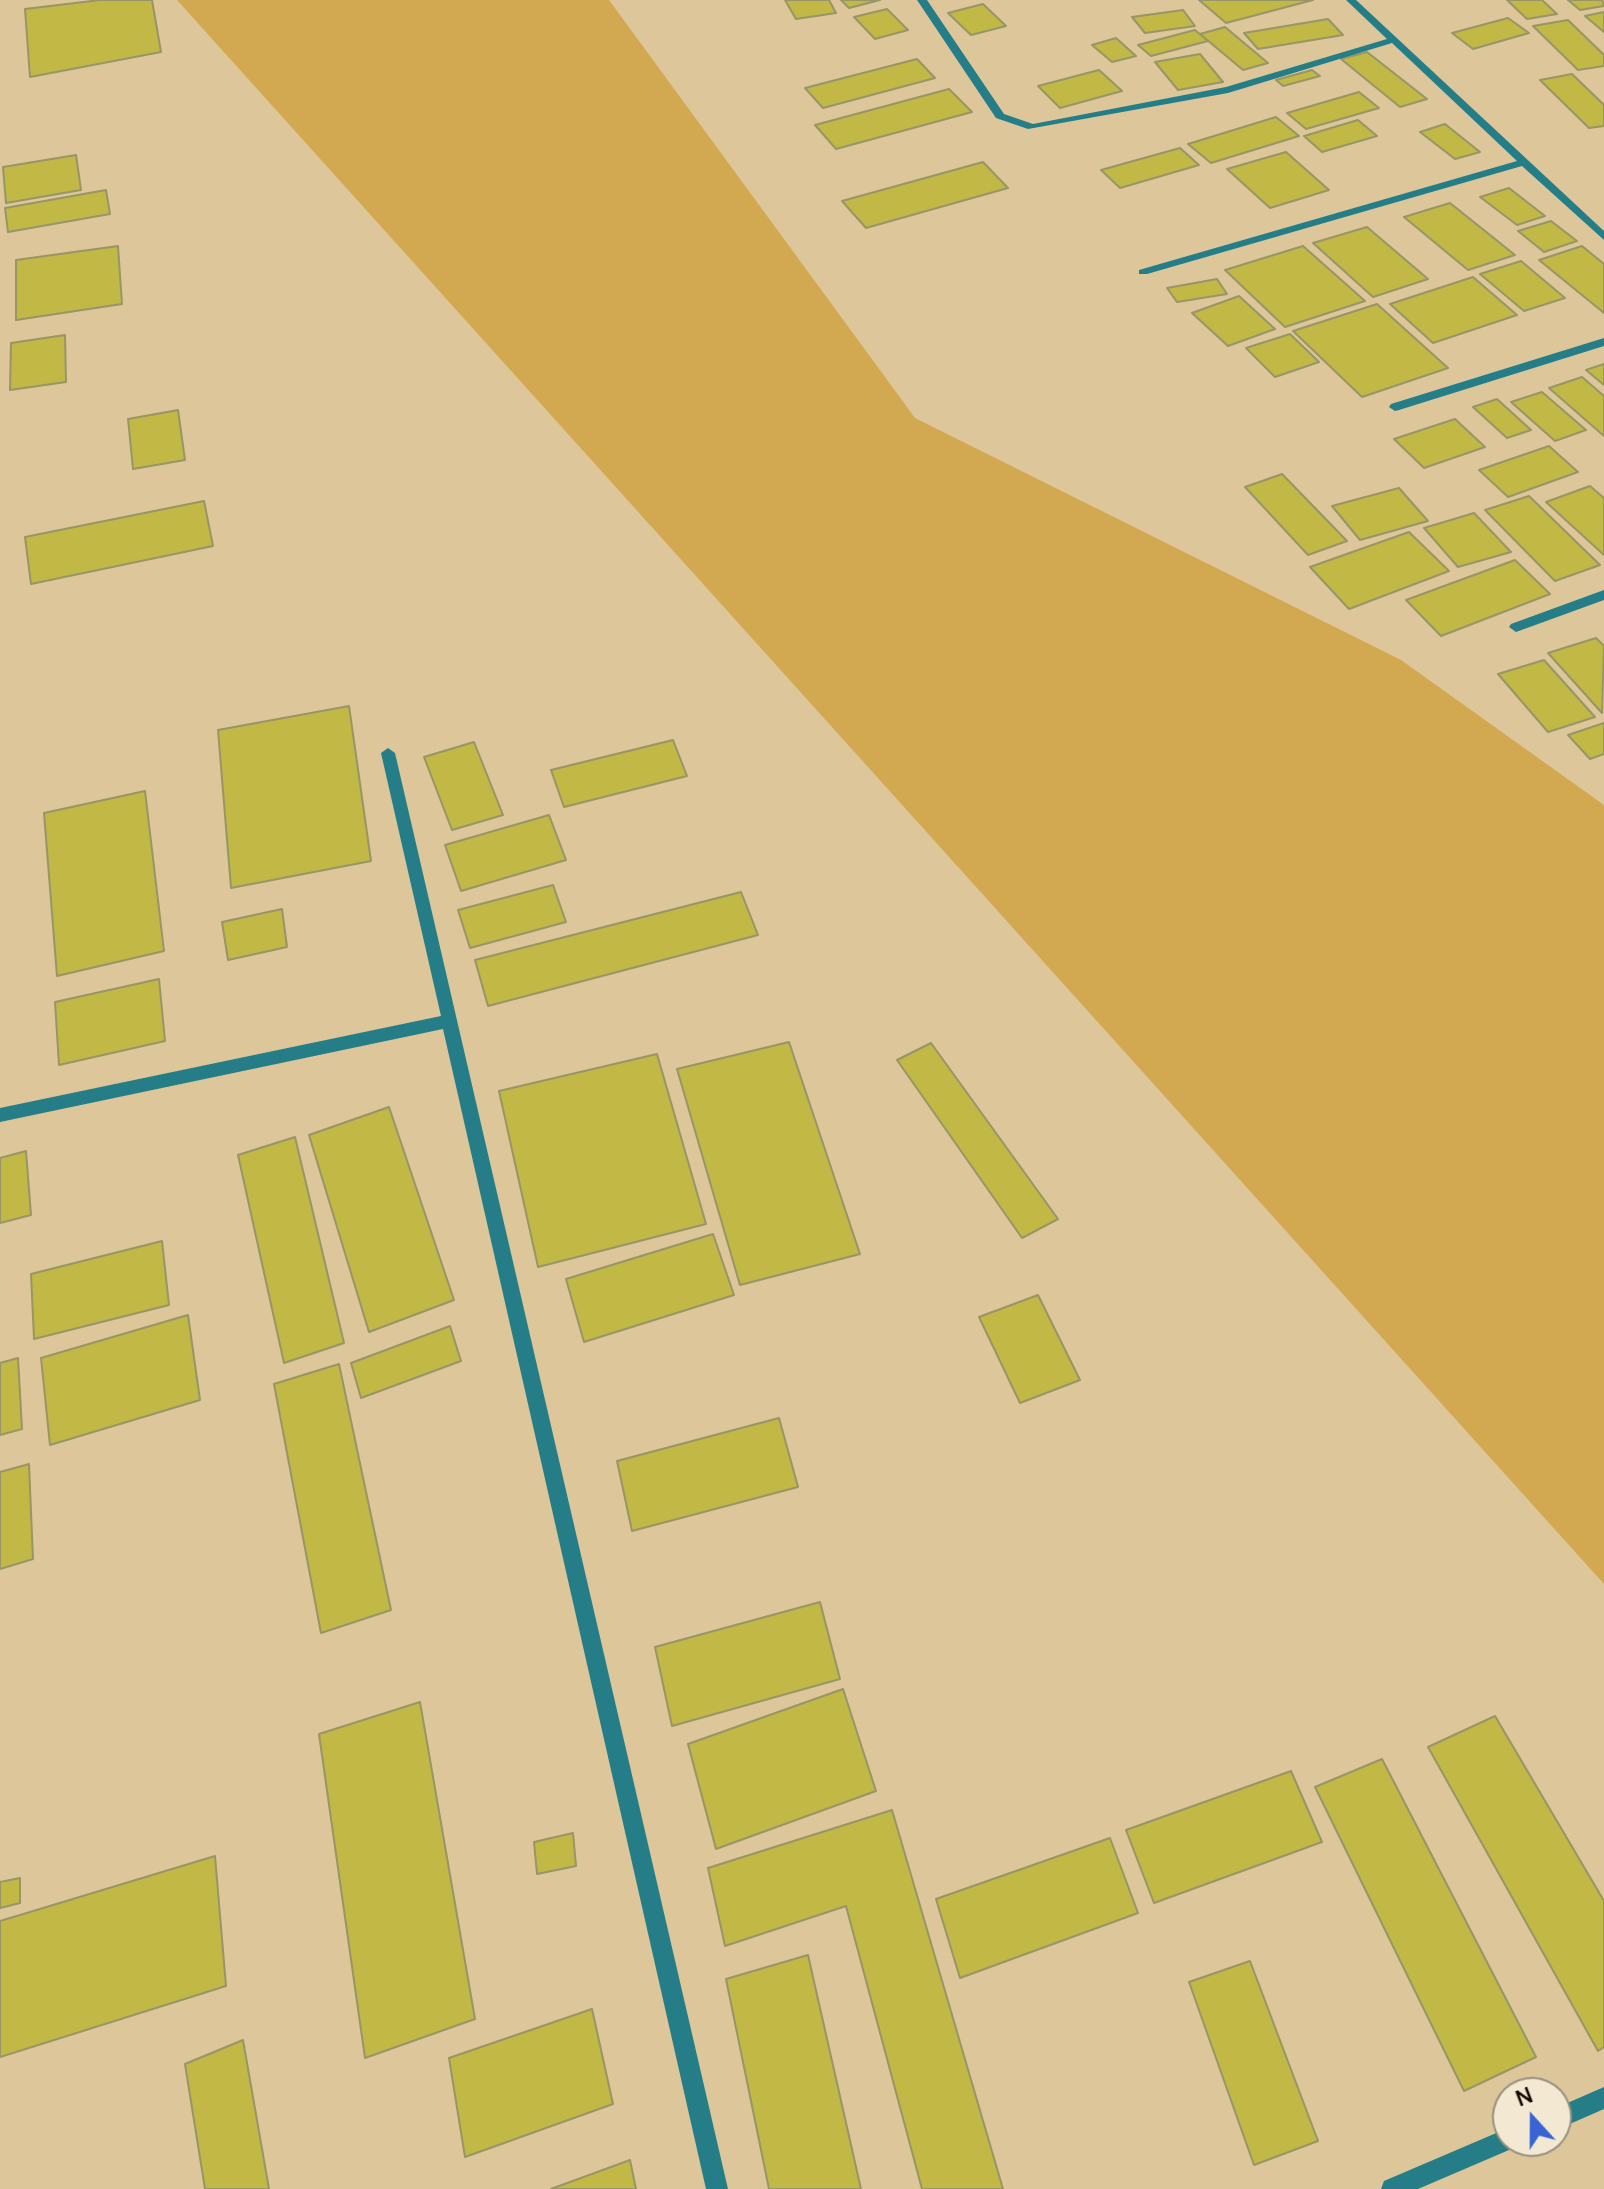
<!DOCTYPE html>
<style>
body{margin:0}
#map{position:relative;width:1604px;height:2189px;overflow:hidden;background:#dcc69a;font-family:Manrope,sans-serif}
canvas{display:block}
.north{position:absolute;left:1492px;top:2077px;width:80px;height:80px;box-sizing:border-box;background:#f3e8d2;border:2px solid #99907e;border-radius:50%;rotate:339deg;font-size:22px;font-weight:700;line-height:32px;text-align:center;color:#130b00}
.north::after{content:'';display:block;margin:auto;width:28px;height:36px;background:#3864d4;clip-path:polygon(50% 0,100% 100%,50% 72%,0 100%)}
</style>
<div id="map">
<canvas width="1604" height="2189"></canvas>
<div class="north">N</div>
</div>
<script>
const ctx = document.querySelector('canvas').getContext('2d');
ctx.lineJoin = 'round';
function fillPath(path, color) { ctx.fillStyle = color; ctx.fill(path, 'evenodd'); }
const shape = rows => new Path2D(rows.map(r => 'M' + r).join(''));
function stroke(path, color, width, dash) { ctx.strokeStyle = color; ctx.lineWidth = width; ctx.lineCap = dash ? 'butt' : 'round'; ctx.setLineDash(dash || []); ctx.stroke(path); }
const green = shape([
 [177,0,609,0,915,418,1401,660,1604,805,1604,1584]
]);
const building = shape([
 [100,0,152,0,161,52,30,77,25,9,100,0],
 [785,0,829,0,836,13,796,19,785,0],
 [841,0,880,0,849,8,841,0],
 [1199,0,1313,0,1226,23,1199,0],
 [1507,0,1542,0,1557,14,1527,19,1507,0],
 [1568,0,1602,0,1604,6,1580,10,1568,0],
 [983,4,1006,26,971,35,948,13,983,4],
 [887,9,908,30,875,39,854,17,887,9],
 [1183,10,1195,26,1145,33,1132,17,1183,10],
 [1604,12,1604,32,1585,16,1604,12],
 [1508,18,1529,33,1473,49,1452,33,1508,18],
 [1328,19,1343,35,1258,49,1244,33,1328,19],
 [1568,20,1604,55,1604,66,1578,70,1533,26,1568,20],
 [1225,27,1268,63,1243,70,1200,34,1225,27],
 [1195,30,1208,41,1151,56,1138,45,1195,30],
 [1116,38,1136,56,1112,62,1092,45,1116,38],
 [1367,52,1427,99,1400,107,1341,59,1367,52],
 [1200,54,1223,82,1178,90,1155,62,1200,54],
 [917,59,935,78,823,108,805,88,917,59],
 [1099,70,1122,91,1060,108,1038,86,1099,70],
 [1312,70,1320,76,1283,86,1276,80,1312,70],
 [1572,74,1604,105,1604,126,1589,128,1540,80,1572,74],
 [949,89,972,112,836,149,815,125,949,89],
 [1359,92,1379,108,1306,129,1287,113,1359,92],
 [1276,117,1299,136,1211,163,1188,144,1276,117],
 [1358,120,1377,136,1322,152,1304,136,1358,120],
 [1445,124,1480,152,1455,159,1420,132,1445,124],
 [1180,148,1199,165,1120,188,1101,170,1180,148],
 [1286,152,1329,190,1270,208,1227,169,1286,152],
 [76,155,81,190,6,203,3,167,76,155],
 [983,162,1008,188,866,228,842,201,983,162],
 [1509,188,1545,216,1517,225,1480,197,1509,188],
 [106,190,110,214,8,232,5,208,106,190],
 [1450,203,1515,255,1468,270,1404,217,1450,203],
 [1551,221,1577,241,1544,252,1518,231,1551,221],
 [1367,227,1428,279,1373,297,1313,243,1367,227],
 [118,246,122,304,16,320,16,260,118,246],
 [1303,246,1365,301,1285,327,1225,270,1303,246],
 [1582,246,1604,264,1604,313,1539,260,1582,246],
 [1521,261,1565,298,1524,311,1480,274,1521,261],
 [1473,277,1517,315,1433,343,1390,304,1473,277],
 [1217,279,1227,294,1177,302,1167,288,1217,279],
 [1239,296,1275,329,1228,346,1192,313,1239,296],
 [1377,304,1448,368,1362,397,1293,331,1377,304],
 [1290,334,1319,362,1275,377,1246,348,1290,334],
 [65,335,66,382,10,390,11,343,65,335],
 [1604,364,1604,385,1586,370,1604,364],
 [1582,377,1604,396,1604,436,1549,388,1582,377],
 [1542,392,1586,430,1555,441,1511,402,1542,392],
 [1497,399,1531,430,1507,438,1473,407,1497,399],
 [178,410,185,460,133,469,128,419,178,410],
 [1455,419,1485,447,1424,468,1394,439,1455,419],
 [1549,446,1578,472,1508,497,1479,470,1549,446],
 [1282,474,1347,541,1308,555,1245,487,1282,474],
 [1590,486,1604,498,1604,555,1546,502,1590,486],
 [1399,488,1428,521,1360,540,1332,506,1399,488],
 [1529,496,1600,565,1555,581,1485,510,1529,496],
 [204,501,213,546,31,584,25,537,204,501],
 [1474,513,1511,552,1458,567,1424,528,1474,513],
 [1409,532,1449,571,1349,609,1310,567,1409,532],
 [1515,560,1550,594,1441,636,1406,600,1515,560],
 [1596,638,1604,646,1602,713,1548,653,1596,638],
 [1544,660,1595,717,1548,732,1498,674,1544,660],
 [349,706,371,861,231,888,218,730,349,706],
 [1604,723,1604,754,1590,759,1568,735,1604,723],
 [673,740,687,776,564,807,551,770,673,740],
 [474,742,503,815,452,830,424,757,474,742],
 [145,791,164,951,57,976,44,813,145,791],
 [549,815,566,860,461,891,445,845,549,815],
 [553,885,566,922,470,948,458,910,553,885],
 [741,892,758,935,488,1006,475,960,741,892],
 [282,909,287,947,228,960,222,922,282,909],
 [159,979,165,1041,59,1065,55,1002,159,979],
 [789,1042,860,1254,740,1285,677,1069,789,1042],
 [931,1043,1058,1219,1022,1238,897,1060,931,1043],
 [657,1054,706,1224,538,1267,499,1091,657,1054],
 [389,1107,454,1300,369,1332,309,1135,389,1107],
 [295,1137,344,1343,284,1363,238,1155,295,1137],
 [26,1151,31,1215,0,1223,0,1158,26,1151],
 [713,1234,734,1295,584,1342,566,1279,713,1234],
 [162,1241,169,1305,34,1339,31,1274,162,1241],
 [1038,1295,1080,1380,1020,1403,979,1317,1038,1295],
 [188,1315,200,1400,50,1445,41,1358,188,1315],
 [450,1326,461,1361,361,1398,351,1363,450,1326],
 [18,1358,22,1429,0,1435,0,1363,18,1358],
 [339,1364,391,1610,321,1633,274,1384,339,1364],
 [779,1418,798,1487,632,1531,617,1461,779,1418],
 [29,1464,33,1559,0,1569,0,1472,29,1464],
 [820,1602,840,1679,672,1726,655,1647,820,1602],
 [843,1689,876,1791,716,1849,688,1744,843,1689],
 [420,1702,475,2019,365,2058,319,1734,420,1702],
 [1495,1716,1604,1901,1604,2047,1598,2051,1428,1747,1495,1716],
 [1382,1759,1536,2057,1464,2091,1315,1787,1382,1759],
 [1291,1771,1322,1842,1154,1903,1126,1830,1291,1771],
 [892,1810,1003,2189,922,2189,846,1906,725,1946,708,1868,892,1810],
 [573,1833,576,1866,537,1874,534,1842,573,1833],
 [1110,1838,1138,1913,960,1978,936,1899,1110,1838],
 [215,1856,226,1986,0,2057,0,1921,215,1856],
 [20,1878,20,1903,0,1908,0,1882,20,1878],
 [808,1955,861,2189,769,2189,726,1979,808,1955],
 [1250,1961,1318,2141,1254,2165,1189,1982,1250,1961],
 [592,2009,613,2104,465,2157,449,2058,592,2009],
 [243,2040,269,2189,205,2189,185,2064,243,2040],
 [630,2160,636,2189,551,2189,630,2160]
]);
const street = shape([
 [917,0,927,0,1004,114,1033,124,1226,87,1387,39,1346,0,1356,0,1604,231,1604,240,1522,166,1147,274,1139,274,1139,270,1517,161,1392,43,1228,93,1028,129,996,118,917,0],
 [1604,338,1604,346,1399,410,1395,411,1389,407,1391,404,1604,338],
 [1604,590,1604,600,1516,632,1509,627,1511,624,1604,590],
 [388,748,395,753,728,2189,706,2189,443,1029,0,1122,0,1108,441,1016,381,753,388,748],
 [1604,2087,1604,2109,1556,2130,1556,2108,1604,2087],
 [1508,2128,1508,2141,1518,2141,1516,2147,1418,2189,1381,2189,1384,2181,1508,2128]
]);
fillPath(green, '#d2a951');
fillPath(building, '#c1b846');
stroke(building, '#989567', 2);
fillPath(street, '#257e87');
</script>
